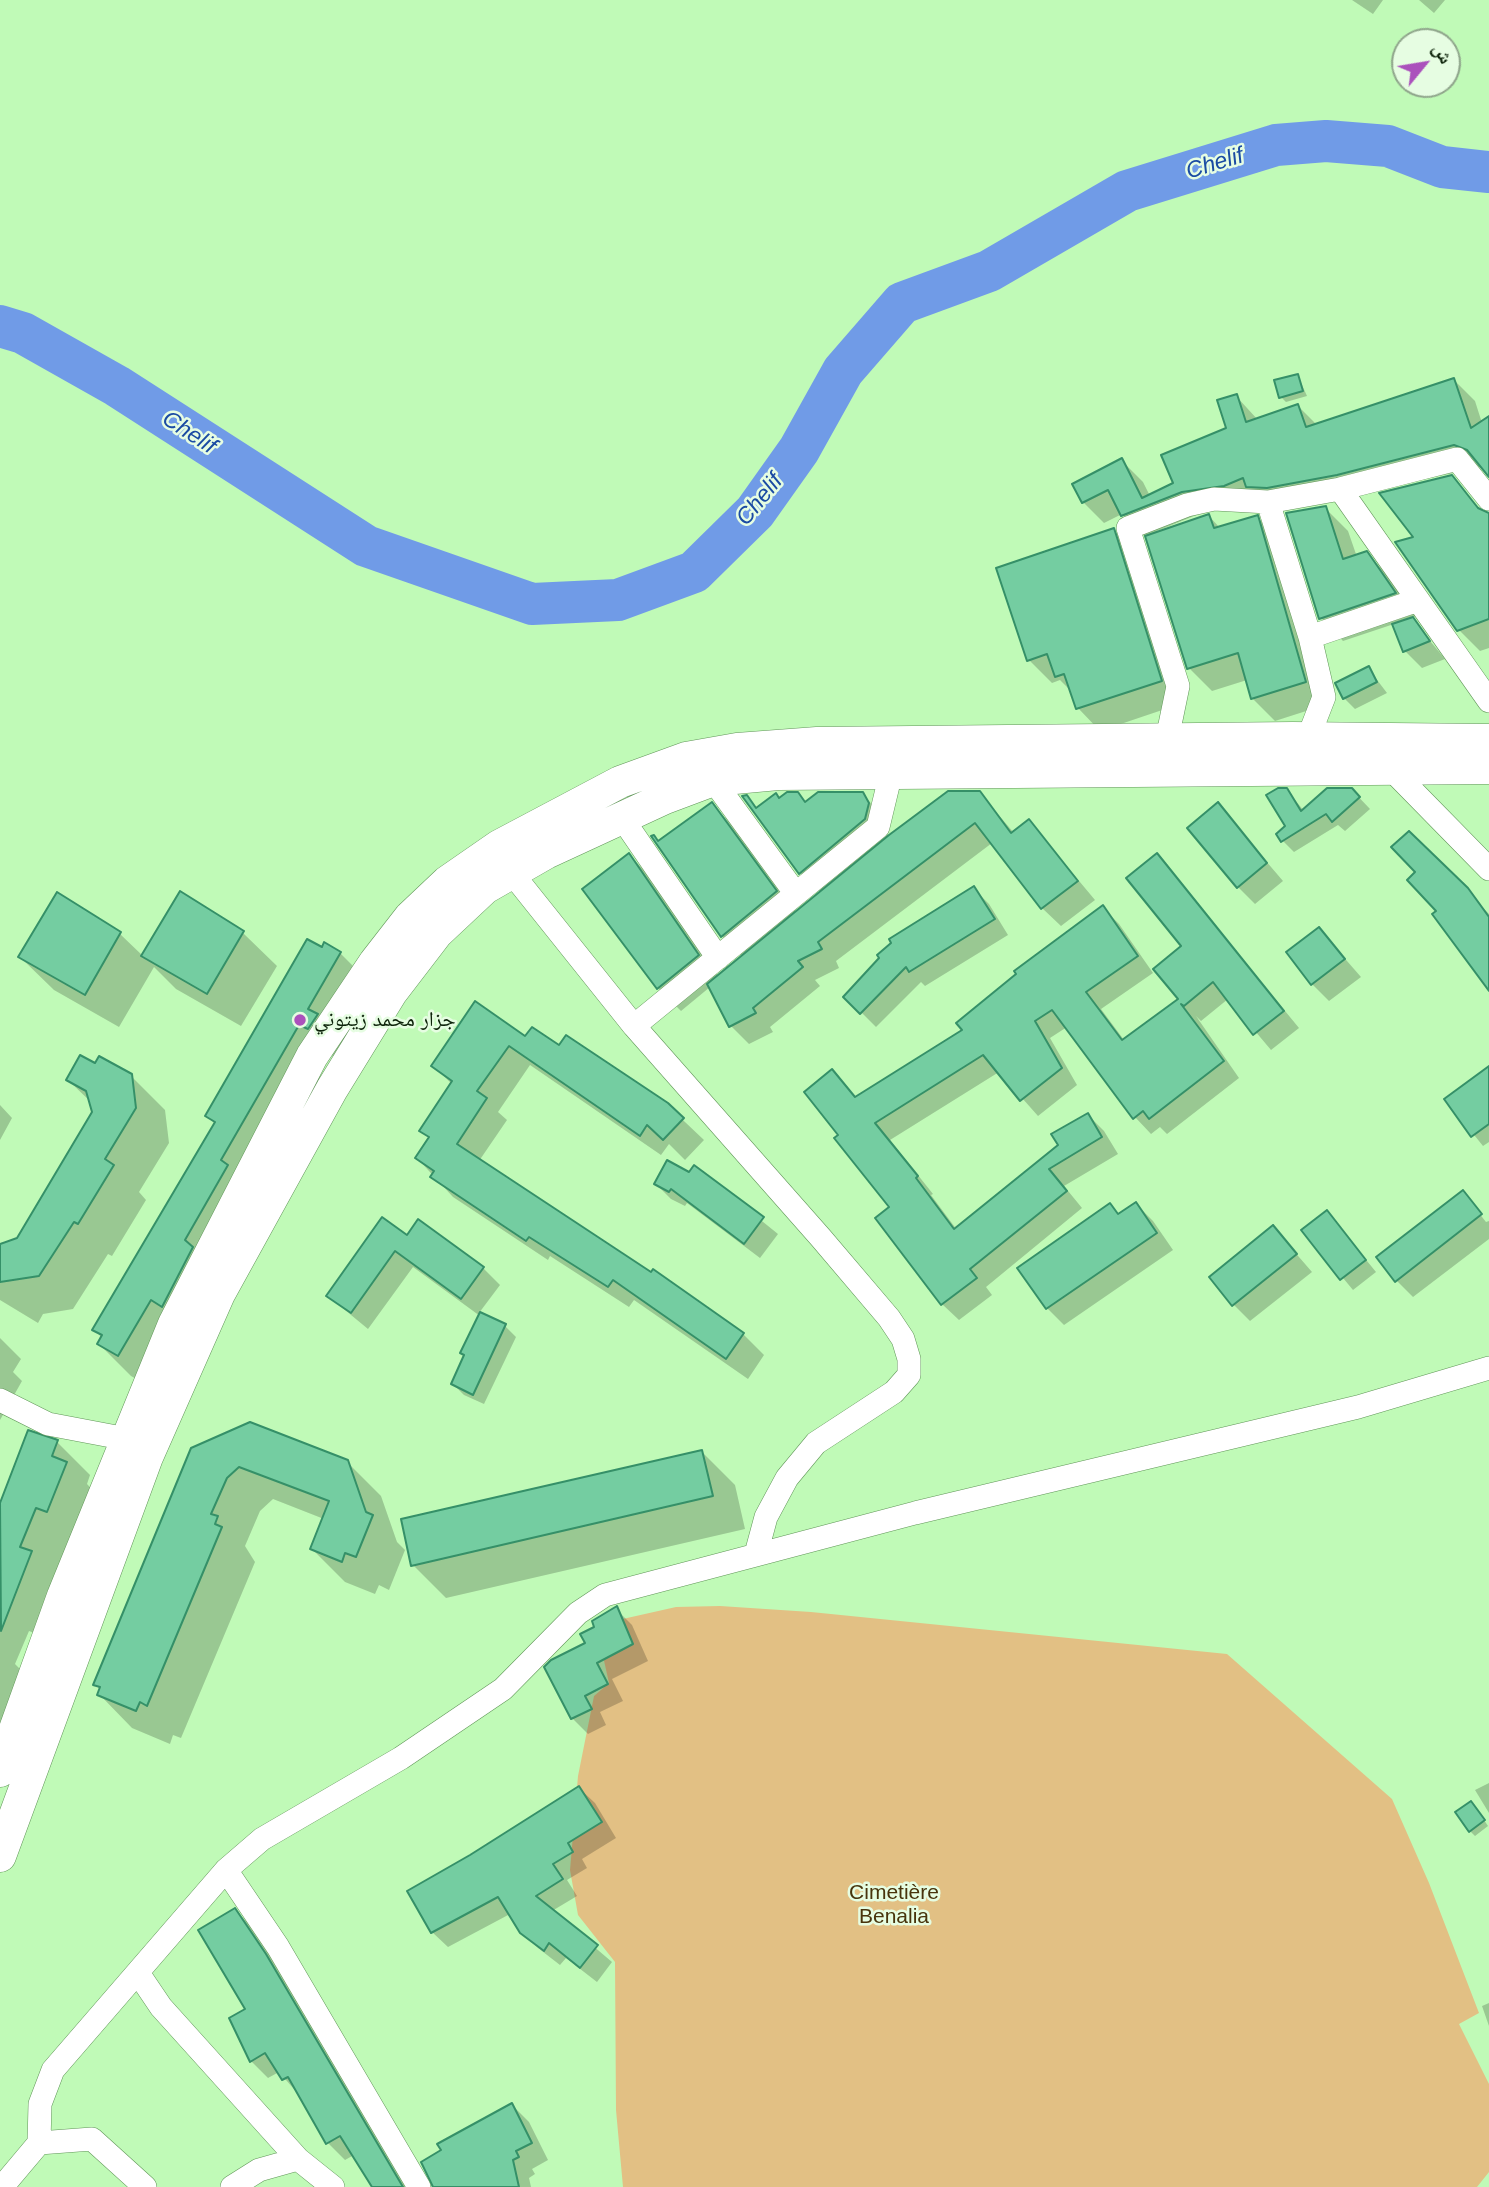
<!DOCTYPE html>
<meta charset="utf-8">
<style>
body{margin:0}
#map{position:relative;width:1489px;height:2187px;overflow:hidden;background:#c0fab7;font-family:Arial,"Noto Naskh Arabic",sans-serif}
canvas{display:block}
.north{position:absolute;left:1391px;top:28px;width:70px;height:70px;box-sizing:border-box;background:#e6fde2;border:2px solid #8fa58b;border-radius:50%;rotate:60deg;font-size:19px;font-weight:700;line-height:28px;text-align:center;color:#0c2209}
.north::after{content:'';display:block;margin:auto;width:24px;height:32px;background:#ab51bc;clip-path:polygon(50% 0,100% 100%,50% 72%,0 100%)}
</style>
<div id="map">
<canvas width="1489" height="2187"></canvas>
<div class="north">ش</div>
</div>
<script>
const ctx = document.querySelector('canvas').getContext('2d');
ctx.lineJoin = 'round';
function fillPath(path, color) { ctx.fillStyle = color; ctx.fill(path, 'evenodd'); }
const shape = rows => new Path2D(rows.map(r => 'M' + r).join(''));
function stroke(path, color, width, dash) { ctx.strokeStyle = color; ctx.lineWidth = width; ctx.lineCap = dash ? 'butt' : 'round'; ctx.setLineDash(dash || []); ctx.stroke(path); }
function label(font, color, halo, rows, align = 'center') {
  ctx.font = font + ' Arial,"Noto Naskh Arabic",sans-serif'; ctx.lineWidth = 5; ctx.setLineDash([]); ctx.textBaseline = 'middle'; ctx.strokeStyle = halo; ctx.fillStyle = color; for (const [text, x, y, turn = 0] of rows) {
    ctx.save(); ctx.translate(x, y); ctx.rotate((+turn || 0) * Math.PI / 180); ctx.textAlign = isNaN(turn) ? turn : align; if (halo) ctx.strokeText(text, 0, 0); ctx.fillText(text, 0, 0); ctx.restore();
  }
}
const green = shape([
 [720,1606,811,1612,1227,1654,1392,1799,1429,1883,1479,2013,1459,2024,1489,2084,1489,2172,1477,2187,623,2187,616,2110,615,1962,578,1915,570,1870,578,1776,594,1696,609,1683,596,1625,676,1607]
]);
const shadow = shape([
 [1352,0,1383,0,1373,14],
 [1419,0,1445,0,1434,13],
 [1298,376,1307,396,1286,402,1281,397],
 [1454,380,1475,401,1482,423,1489,419,1489,475,1482,467,1289,508,1246,506,1204,512,1157,531,1158,534,1209,516,1220,528,1257,517,1280,540,1328,704,1275,721,1252,698,1247,680,1212,691,1189,668,1147,535,1144,536,1122,514,1104,523,1083,502,1122,461,1143,482,1150,496,1175,483,1228,429,1236,396,1258,420,1298,406,1317,425],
 [1451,477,1485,514,1489,513,1489,648,1480,651,1459,630,1415,537],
 [1325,508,1348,531,1357,557,1366,553,1389,576,1417,616,1411,618,1445,659,1422,668,1405,651,1394,624,1343,641,1321,618],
 [1114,530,1137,553,1183,703,1100,731,1078,708,1072,692,1060,680,1052,683,1029,660],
 [1368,668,1387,693,1355,709,1344,698,1338,684],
 [1351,789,1370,809,1345,831,1338,825,1294,852,1283,841,1287,826,1287,790,1304,811],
 [979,792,1014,833,1029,821,1095,900,1061,926,1042,908,992,843,836,961,839,968,815,980,820,986,770,1027,773,1032,749,1044,731,1026,710,987,681,1011,658,988,584,889,629,855,652,878,719,977,743,957,722,936,659,843,712,804,734,827,797,913,821,893,800,873,746,797,758,809,797,794,806,803,862,793,890,826,887,838],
 [1218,805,1283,881,1255,904,1238,887],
 [1409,833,1489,914,1489,985,1439,911,1417,872],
 [1157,855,1299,1028,1271,1050,1228,999,1201,1021,1196,1016,1239,1078,1167,1134,1160,1127,1151,1134,1135,1117,1067,1027,1050,1038,1077,1085,1038,1116,999,1072,890,1140,933,1194,931,1195,957,1230,1060,1145,1088,1115,1104,1131,1118,1154,1064,1186,1082,1208,986,1287,992,1295,959,1320,942,1304,892,1208,841,1135,832,1072,857,1098,965,1030,1103,908,1119,924,1153,973,1101,1009,1124,1040,1180,999,1184,946],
 [974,889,989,904,1008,935,925,986,921,982,876,1027,846,997],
 [180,893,243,933,277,966,241,1026,176,989,154,967,119,1027,54,990,20,957,58,894,120,934,143,956],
 [1319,929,1361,977,1329,1001,1312,984],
 [322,949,340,953,372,985,341,1039,349,1047,341,1060,331,1055,253,1192,151,1387,131,1376,99,1344,102,1338,94,1329,215,1124,207,1116],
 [526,1039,559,1048,666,1104,704,1140,685,1160,669,1144,661,1155,530,1065,498,1112,507,1120,479,1161,652,1274,654,1272,743,1334,764,1355,748,1379,634,1300,629,1307,550,1256,548,1260,453,1197,417,1158,430,1139,421,1130,452,1084,433,1066],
 [96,1066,131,1076,165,1110,169,1143,139,1192,146,1200,112,1256,108,1254,73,1309,43,1314,38,1323,0,1300,0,1243,18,1239,94,1112,92,1103,68,1080],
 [1489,1066,1489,1142,1483,1146,1446,1100],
 [0,1105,12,1118,0,1140],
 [695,1167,778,1234,760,1258,687,1203,685,1206,671,1199,656,1184,689,1175],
 [1462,1192,1478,1208,1475,1208,1486,1222,1489,1221,1489,1239,1413,1297,1396,1280],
 [1136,1204,1153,1221,1173,1250,1064,1325,1047,1308,1019,1268,1110,1205,1120,1215],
 [1327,1212,1376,1272,1353,1290,1304,1231],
 [1273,1227,1312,1272,1250,1321,1233,1304],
 [407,1237,483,1268,500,1285,479,1313,505,1326,516,1337,484,1404,464,1395,453,1384,480,1316,413,1267,368,1329,328,1296],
 [0,1338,21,1359,13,1372,22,1381,0,1420],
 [29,1432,57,1442,90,1475,87,1484,99,1497,45,1637,29,1631,15,1664,27,1676,7,1726,0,1723,0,1508],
 [192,1450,347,1462,381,1496,397,1542,405,1550,389,1590,379,1585,375,1594,345,1582,312,1549,324,1519,273,1499,260,1511,245,1546,255,1562,181,1738,173,1735,170,1744,132,1728,99,1694,101,1690,95,1684],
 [702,1452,735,1485,745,1529,446,1598,413,1565],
 [616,1609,632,1625,648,1661,612,1679,623,1701,600,1712,606,1725,588,1734,572,1718,587,1644,596,1628],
 [1489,1783,1489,1813,1475,1790],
 [579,1788,595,1803,616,1838,582,1859,587,1868,567,1880,577,1896,552,1911,612,1962,597,1982,566,1958,560,1965,538,1948,522,1932,510,1914,448,1947,432,1932,471,1857],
 [1476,1808,1488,1826,1475,1836,1470,1831],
 [235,1910,252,1927,283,1973,410,2187,379,2187,354,2155,345,2160,328,2143,300,2096,279,2072,268,2078,251,2061,239,2041,243,2039,247,2009],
 [1489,2003,1489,2026,1482,2006],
 [512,2105,529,2122,548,2160,532,2169,535,2174,529,2178,531,2187,433,2187]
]);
const river = shape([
 [0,326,23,333,117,386,366,546,532,604,618,600,694,572,755,512,799,450,843,371,902,303,989,271,1127,191,1276,145,1326,141,1388,146,1442,167,1489,172]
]);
const building = shape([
 [1298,374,1303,391,1279,398,1274,380,1298,374],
 [1454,378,1471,428,1489,416,1489,477,1467,450,1454,445,1337,475,1267,488,1246,487,1243,478,1224,486,1182,492,1121,516,1108,490,1082,503,1072,484,1122,458,1142,498,1173,483,1161,455,1226,428,1217,400,1237,394,1246,422,1298,404,1306,427,1454,378],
 [1452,475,1478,508,1489,513,1489,619,1457,631,1395,542,1413,537,1379,493,1452,475],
 [1326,506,1343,559,1367,551,1396,593,1319,619,1286,513,1326,506],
 [1209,514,1214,528,1258,515,1306,682,1251,699,1238,653,1187,669,1145,536,1209,514],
 [1114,528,1162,681,1076,709,1064,674,1055,677,1047,654,1027,661,996,568,1114,528],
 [1413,617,1430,641,1403,652,1392,624,1413,617],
 [1369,666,1377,682,1343,699,1335,683,1369,666],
 [1278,788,1287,788,1301,811,1327,788,1352,788,1360,797,1332,822,1326,814,1281,842,1276,834,1285,826,1266,795,1278,788],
 [948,791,980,791,1011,833,1029,819,1078,881,1041,909,975,823,818,942,822,949,798,961,803,967,753,1008,756,1013,729,1027,707,984,889,835,948,791],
 [787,792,798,792,805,802,818,792,863,792,869,803,865,819,799,874,742,796,747,795,756,808,776,793,779,798,787,792],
 [712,802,777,891,721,937,651,836,654,835,658,841,712,802],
 [1218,802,1267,863,1237,888,1187,828,1218,802],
 [1409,831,1468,888,1489,917,1489,991,1432,914,1436,911,1407,880,1415,872,1391,847,1409,831],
 [629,853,699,955,657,989,582,889,629,853],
 [1157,853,1284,1011,1253,1035,1213,982,1184,1006,1181,1004,1224,1061,1149,1119,1143,1111,1133,1119,1052,1010,1035,1021,1062,1068,1020,1101,983,1055,875,1123,918,1176,916,1178,954,1229,1058,1145,1051,1134,1088,1113,1102,1137,1049,1169,1067,1191,970,1269,977,1278,941,1305,875,1218,889,1207,834,1138,838,1135,804,1092,832,1069,855,1097,962,1030,956,1023,1016,974,1014,971,1103,905,1138,956,1086,992,1122,1040,1178,999,1153,969,1181,946,1126,878,1157,853],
 [974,886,995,919,909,972,906,967,860,1014,843,997,879,958,877,955,891,943,889,939,974,886],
 [180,891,244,931,207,994,141,956,180,891],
 [57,892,121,932,85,995,18,957,57,892],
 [1319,927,1345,959,1311,985,1286,952,1319,927],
 [307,939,322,947,324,942,341,952,308,1009,318,1014,308,1029,299,1025,221,1160,228,1165,185,1240,193,1247,162,1307,151,1300,118,1356,97,1344,102,1335,92,1330,215,1122,205,1116,307,939],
 [475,1001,525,1036,532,1027,559,1045,566,1035,668,1103,684,1118,663,1140,647,1125,640,1136,509,1046,477,1091,487,1098,457,1144,651,1272,653,1269,744,1333,726,1359,613,1280,608,1287,529,1237,526,1241,430,1177,434,1171,415,1158,429,1137,419,1131,452,1081,431,1066,475,1001],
 [80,1055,95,1063,99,1056,132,1074,136,1108,105,1159,114,1165,78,1224,74,1222,39,1276,0,1282,0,1244,17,1238,92,1112,86,1091,66,1080,80,1055],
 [1489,1066,1489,1124,1471,1137,1444,1099,1489,1066],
 [667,1160,689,1172,694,1165,764,1217,744,1244,671,1189,669,1192,654,1184,667,1160],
 [1463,1190,1482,1214,1395,1282,1376,1257,1463,1190],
 [1136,1202,1157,1233,1046,1309,1017,1268,1110,1203,1118,1214,1136,1202],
 [1327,1210,1366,1260,1340,1280,1301,1230,1327,1210],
 [382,1217,407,1235,418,1219,484,1267,461,1299,395,1251,351,1313,326,1296,382,1217],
 [1273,1225,1297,1254,1232,1306,1209,1277,1273,1225],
 [480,1312,506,1324,473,1395,451,1384,464,1355,460,1353,480,1312],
 [250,1422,348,1460,366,1512,373,1515,356,1557,345,1553,342,1562,310,1549,329,1501,239,1467,227,1478,211,1514,218,1516,215,1524,222,1527,147,1706,140,1702,136,1711,97,1695,100,1687,93,1685,191,1448,250,1422],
 [28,1430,58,1440,52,1456,67,1462,47,1512,36,1508,20,1547,32,1551,1,1631,0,1503,28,1430],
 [702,1450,713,1496,411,1566,401,1519,702,1450],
 [617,1606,633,1644,597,1663,608,1684,585,1696,592,1709,571,1719,544,1667,551,1660,585,1643,580,1634,594,1627,592,1621,617,1606],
 [579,1786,602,1822,568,1843,573,1852,553,1864,563,1879,536,1896,598,1945,580,1968,549,1943,544,1951,520,1933,498,1897,431,1933,407,1891,470,1855,579,1786],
 [1471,1801,1485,1820,1469,1832,1455,1812,1471,1801],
 [235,1908,266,1954,403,2187,372,2187,340,2136,326,2144,288,2077,282,2080,265,2053,250,2062,229,2018,245,2009,198,1930,235,1908],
 [512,2103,532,2143,516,2151,519,2157,513,2160,519,2187,433,2187,421,2162,441,2150,437,2144,512,2103]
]);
const street = shape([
 [1340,489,1489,701],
 [1268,502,1310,637,1324,697,1308,738],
 [1310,637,1418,600],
 [1167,739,1178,686,1128,528,1187,505,1214,499,1268,502,1340,489,1457,459,1489,499],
 [1391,769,1489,869],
 [713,780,796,894],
 [622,818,718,958],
 [503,862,634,1026,821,1238,889,1318,903,1339,909,1359,909,1375,894,1392,816,1443,787,1478,766,1517,756,1554],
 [634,1026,878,827,891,773],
 [0,1400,48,1424,127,1439],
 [226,1870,278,1947,419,2187],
 [138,1973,161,2007,298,2159],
 [39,2143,40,2104,53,2070,226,1870,262,1839,401,1758,503,1689,578,1613,605,1595,915,1513,1358,1407,1489,1368],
 [2,2187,39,2143,92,2139,145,2187],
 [232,2187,259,2170,298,2159,333,2187]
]);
const secondary = shape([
 [0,1771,63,1596,174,1324,312,1056,375,962,410,917,447,882,499,846,620,782,686,758,737,749,817,743,1293,738,1489,740],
 [0,1856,147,1457,219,1294,332,1089,391,993,437,933,485,888,546,853,665,798,713,780,778,774,1489,768]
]);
const markers = [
 [300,1020,7,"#ab51bc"]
];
const poiNames = [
 ["جزار محمد زيتوني",314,1020]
];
const parkNames = [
 ["Cimetière",894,1893],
 ["Benalia",894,1917]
];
const waterNames = [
 ["Chelif",1215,164,-17],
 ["Chelif",189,433,33],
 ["Chelif",760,500,-51]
];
fillPath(green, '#e2c084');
fillPath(shadow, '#0003');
stroke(river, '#709be7', 42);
fillPath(building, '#74cda1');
stroke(building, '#359068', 2);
stroke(street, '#609658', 24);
stroke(secondary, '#609658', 33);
stroke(street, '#fff', 23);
stroke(secondary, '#fff', 32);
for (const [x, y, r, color] of markers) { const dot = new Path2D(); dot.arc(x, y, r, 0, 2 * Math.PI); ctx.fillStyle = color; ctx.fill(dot); stroke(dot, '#e6fde2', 2.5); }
label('21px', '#0c2209', '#e6fde2', poiNames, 'left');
label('21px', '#48340c', '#e6fde2', parkNames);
label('italic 23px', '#1a4ba3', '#e6fde2', waterNames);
</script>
